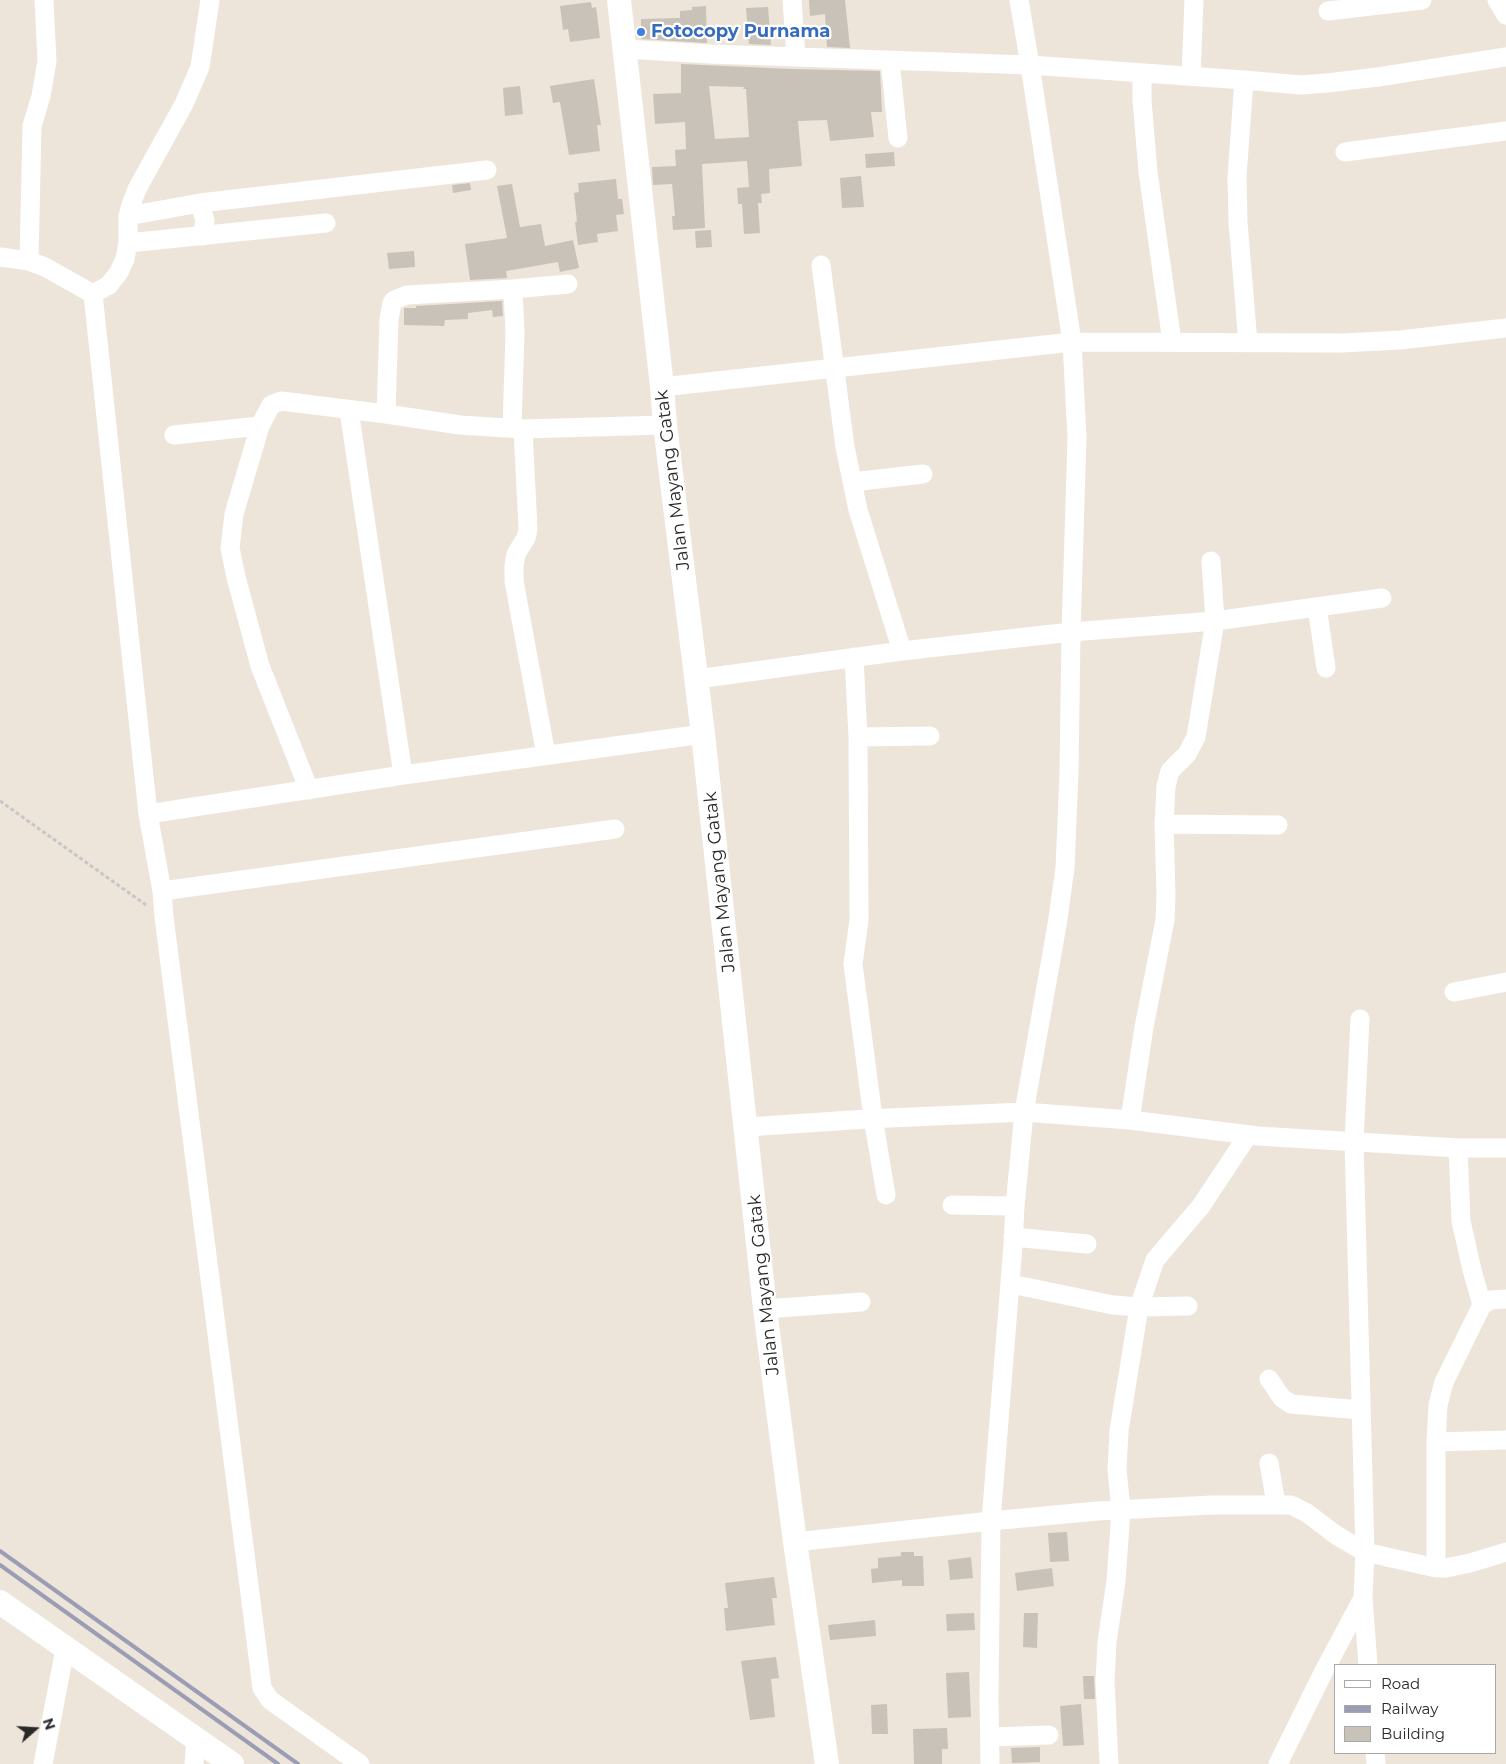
<!DOCTYPE html>
<style>
body{margin:0}
#map{position:relative;width:1506px;height:1764px;overflow:hidden;background:#ede5d9;font-family:Montserrat,sans-serif}
canvas{display:block}
.legend{position:absolute;left:1334px;top:1664px;width:162px;height:90px;box-sizing:border-box;background:#fff;border:1px solid #a9a9a9;margin:0;padding:6px 9px;list-style:none;font-size:15px;color:#292929}
.legend li{display:flex;align-items:center;gap:10px;height:25px}
.legend b{width:25px;border:1px solid #a9a9a9}
.north{position:absolute;left:10px;top:1704px;width:50px;height:50px;-webkit-text-stroke:4px #fff;paint-order:stroke;rotate:71deg;font-size:14px;font-weight:700;line-height:20px;text-align:center;color:#292929}
.north::after{content:'';display:block;margin:auto;width:18px;height:22px;background:#292929;clip-path:polygon(50% 0,100% 100%,50% 72%,0 100%)}
</style>
<div id="map">
<canvas width="1506" height="1764"></canvas>
<ul class="legend">
<li><b style="height:6px;background:#fff"></b>Road</li>
<li><b style="height:6px;background:#9b9db5"></b>Railway</li>
<li><b style="height:14px;background:#c8c2b9"></b>Building</li>
</ul>
<div class="north">N</div>
</div>
<script>
const ctx = document.querySelector('canvas').getContext('2d');
ctx.lineJoin = 'round';
function fillPath(path, color) { ctx.fillStyle = color; ctx.fill(path, 'evenodd'); }
const shape = rows => new Path2D(rows.map(r => 'M' + r).join(''));
function stroke(path, color, width, dash) { ctx.strokeStyle = color; ctx.lineWidth = width; ctx.lineCap = dash ? 'butt' : 'round'; ctx.setLineDash(dash || []); ctx.stroke(path); }
function label(font, color, halo, rows, align = 'center') {
  ctx.font = font + ' Montserrat,sans-serif'; ctx.lineWidth = 4.5; ctx.setLineDash([]); ctx.textBaseline = 'middle'; ctx.strokeStyle = halo; ctx.fillStyle = color; for (const [text, x, y, turn = 0] of rows) {
    ctx.save(); ctx.translate(x, y); ctx.rotate((+turn || 0) * Math.PI / 180); ctx.textAlign = isNaN(turn) ? turn : align; if (halo) ctx.strokeText(text, 0, 0); ctx.fillText(text, 0, 0); ctx.restore();
  }
}
const building = shape([
 [809,0,845,0,850,48,827,47,825,14,810,16],
 [591,2,592,8,596,7,600,38,570,42,568,29,563,30,560,6],
 [706,6,707,43,641,39,641,19,680,18,680,11,692,10,692,7],
 [768,7,771,45,749,44,746,8],
 [681,64,791,69,880,71,882,112,871,112,874,137,830,141,827,120,798,121,802,166,769,169,770,193,761,194,762,203,758,203,760,233,744,234,742,204,738,204,737,188,749,187,747,161,702,164,705,228,673,230,672,216,675,216,672,184,653,185,652,167,676,166,675,150,686,149,685,122,655,124,653,94,681,93],
 [709,86,744,87,743,89,746,89,749,137,715,139],
 [594,79,601,125,597,125,600,151,569,155,560,102,553,103,550,86],
 [520,86,523,114,505,116,503,88],
 [894,152,895,166,866,168,865,154],
 [861,176,864,207,842,208,840,178],
 [616,179,618,199,622,199,624,214,616,215,618,231,597,234,598,242,578,245,575,222,577,222,574,193,579,192,578,183],
 [470,183,471,190,453,193,452,185],
 [512,184,520,227,541,224,545,246,573,240,579,268,560,272,558,262,506,271,507,278,470,280,465,244,507,238,497,186],
 [711,230,712,247,696,248,695,231],
 [414,251,415,267,389,269,387,253],
 [502,301,503,316,493,317,492,310,468,313,468,319,445,320,444,326,404,325,404,308,416,308,416,306],
 [1067,1532,1069,1561,1050,1562,1048,1533],
 [901,1552,914,1552,914,1556,923,1556,924,1586,902,1586,902,1580,872,1583,871,1569,878,1568,878,1558,901,1556],
 [971,1557,973,1578,950,1580,948,1560],
 [1052,1568,1054,1586,1017,1591,1015,1573],
 [774,1577,777,1598,772,1598,775,1625,726,1631,724,1608,728,1608,725,1583],
 [974,1613,975,1630,947,1631,946,1614],
 [1024,1613,1038,1613,1037,1648,1023,1647],
 [875,1620,876,1636,830,1640,828,1625],
 [776,1657,779,1678,771,1679,775,1717,750,1720,741,1661],
 [969,1672,971,1717,948,1718,946,1673],
 [1083,1676,1094,1676,1095,1699,1084,1699],
 [887,1704,888,1734,872,1734,871,1705],
 [1081,1704,1084,1745,1063,1746,1060,1706],
 [947,1728,948,1749,942,1749,942,1764,914,1764,913,1729],
 [1040,1747,1040,1762,1012,1763,1011,1748]
]);
const path = shape([
 [0,801,146,905]
]);
const minor = shape([
 [210,0,200,67,184,104,137,189,131,205,128,216,128,243,125,259,119,272,109,285,93,294,148,814,403,775,703,734],
 [792,0,796,57],
 [1019,0,1030,65,1244,80,1237,177,1238,222,1248,343],
 [1497,0,1506,15],
 [1328,11,1422,0],
 [625,49,710,54,1030,65,1072,342,1077,437,1071,632,1215,621,1382,598],
 [890,61,898,138],
 [1142,73,1142,100,1148,172,1172,342],
 [1191,76,1194,0],
 [1244,80,1301,85,1327,83,1378,77,1506,57],
 [1345,152,1506,131],
 [200,203,205,221,202,236],
 [128,216,200,203,487,170],
 [128,243,326,223],
 [0,257,29,261,45,267,93,294],
 [29,261,32,126,41,96,47,61,44,0],
 [821,265,845,447,858,510,902,651],
 [513,289,568,284],
 [662,387,1072,342,1342,343,1400,340,1506,328],
 [349,410,403,775],
 [386,414,389,319,392,303,394,300,407,295,513,289,515,333,512,428],
 [523,429,528,529,526,538,516,554,514,566,514,581,546,755],
 [174,435,260,426],
 [852,482,923,474],
 [1317,607,1326,668],
 [854,657,858,737,859,920,853,964,873,1118,886,1195],
 [697,679,902,651,1071,632,1069,773,1065,868,1057,925,1024,1112,1015,1206,1013,1245,991,1521,1097,1511,1212,1505,1291,1505,1307,1513,1336,1535,1365,1552,1354,1142,1360,1019],
 [858,737,930,736],
 [309,790,260,666,236,577,230,548,234,514,260,426,271,405,281,401,386,414,460,425,523,429,665,425],
 [148,814,162,891,164,917,262,1688,270,1700,360,1764],
 [1164,824,1278,825],
 [162,891,615,829],
 [1454,992,1506,982],
 [1130,1120,1258,1136,1458,1148,1506,1148],
 [747,1127,867,1119,1024,1112,1130,1120,1144,1027,1165,920,1166,895,1164,824,1166,786,1170,771,1187,754,1196,737,1215,621,1211,561],
 [1458,1148,1461,1221,1472,1270,1482,1305],
 [952,1205,1015,1206],
 [1013,1237,1087,1244],
 [1011,1284,1113,1305,1139,1307,1155,1260,1201,1206,1248,1135],
 [765,1309,861,1302],
 [1269,1379,1282,1398,1291,1404,1361,1410],
 [1436,1442,1506,1440],
 [1269,1463,1276,1504],
 [795,1542,991,1521,989,1698,990,1764],
 [1436,1568,1436,1442,1438,1405,1444,1382,1482,1305,1491,1300,1506,1299],
 [1368,1665,1363,1598,1365,1552,1436,1568,1446,1568,1470,1563,1506,1552],
 [990,1737,1049,1735],
 [1375,1753,1376,1764],
 [43,1764,65,1649],
 [194,1764,196,1739],
 [1109,1764,1105,1681,1107,1642,1116,1581,1121,1511,1117,1469,1118,1451,1119,1431,1139,1307,1188,1306],
 [1278,1764,1324,1671,1363,1598]
]);
const tertiary = shape([
 [619,0,662,387,665,425,703,734,765,1309,795,1542,827,1764],
 [0,1602,232,1764]
]);
const rail = shape([
 [0,1551,298,1764],
 [0,1565,278,1764]
]);
const markers = [
 [641,32,5,"#3f7fe0"]
];
const shopNames = [
 ["Fotocopy Purnama",651,32]
];
const streetNames = [
 ["Jalan Mayang Gatak",673,480,-97],
 ["Jalan Mayang Gatak",720,882,-96],
 ["Jalan Mayang Gatak",764,1285,-96]
];
fillPath(building, '#c8c2b9');
stroke(path, '#c7c7c7', 3, [4, 2.5]);
stroke(minor, '#fff', 19);
stroke(tertiary, '#fff', 24);
stroke(rail, '#9b9db5', 4);
for (const [x, y, r, color] of markers) { const dot = new Path2D(); dot.arc(x, y, r, 0, 2 * Math.PI); ctx.fillStyle = color; ctx.fill(dot); stroke(dot, '#fff', 2); }
label('bold 18px', '#366cbe', '#fff', shopNames, 'left');
label('18px', '#292929', '#fff', streetNames);
</script>
